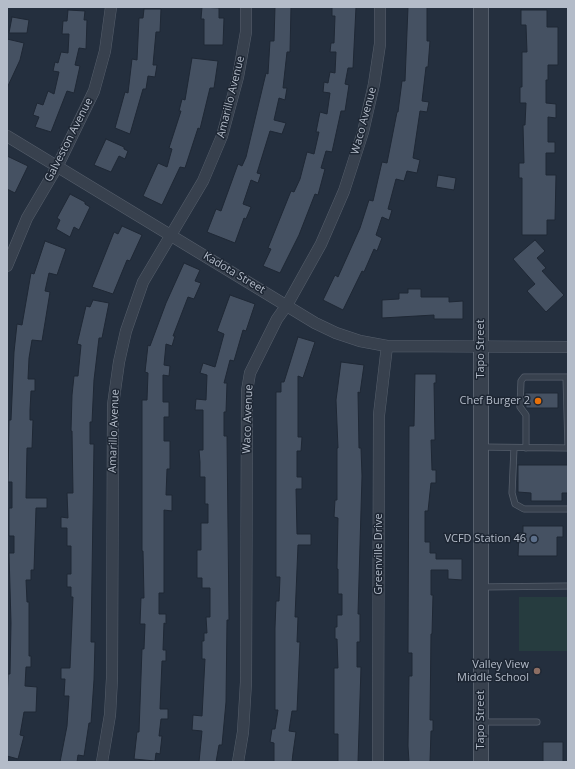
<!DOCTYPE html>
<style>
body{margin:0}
#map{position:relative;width:575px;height:769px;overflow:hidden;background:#242f3e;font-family:"Open Sans",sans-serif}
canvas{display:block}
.frame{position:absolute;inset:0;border:8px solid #b4bcc9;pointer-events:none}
</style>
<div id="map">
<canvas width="575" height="769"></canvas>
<div class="frame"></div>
</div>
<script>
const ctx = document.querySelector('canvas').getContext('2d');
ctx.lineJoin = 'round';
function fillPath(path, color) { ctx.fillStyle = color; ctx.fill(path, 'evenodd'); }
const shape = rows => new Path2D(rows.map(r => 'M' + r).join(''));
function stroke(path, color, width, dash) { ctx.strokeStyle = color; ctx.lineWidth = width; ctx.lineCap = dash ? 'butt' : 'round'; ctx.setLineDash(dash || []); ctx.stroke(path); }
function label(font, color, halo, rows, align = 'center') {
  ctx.font = font + ' "Open Sans",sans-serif'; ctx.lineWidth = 3; ctx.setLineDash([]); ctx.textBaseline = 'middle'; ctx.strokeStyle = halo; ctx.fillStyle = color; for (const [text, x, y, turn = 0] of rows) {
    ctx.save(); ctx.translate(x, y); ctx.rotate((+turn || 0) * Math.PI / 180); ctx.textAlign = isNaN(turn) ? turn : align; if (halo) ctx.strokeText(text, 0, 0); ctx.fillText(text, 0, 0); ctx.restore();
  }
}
const green = shape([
 [519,597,568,597,568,651,519,651]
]);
const building = shape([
 [202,7,219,8,219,18,224,18,223,45,204,45,204,19,201,19,202,7],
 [275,7,291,7,290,52,287,52,283,88,287,88,285,100,279,98,274,120,286,123,282,134,270,131,257,173,261,174,258,183,251,180,243,204,251,207,246,219,244,218,235,243,207,232,216,209,221,211,238,164,242,166,246,157,266,73,268,74,270,41,274,41,275,7],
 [332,7,356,7,353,68,348,68,345,84,349,85,345,111,341,111,332,152,326,151,321,168,325,169,318,195,315,194,299,235,280,273,263,266,271,249,268,248,291,191,294,192,300,179,307,152,314,154,319,132,316,132,320,112,327,114,330,93,323,92,324,82,328,83,330,72,335,73,336,52,330,52,331,43,334,43,335,16,332,16,332,7],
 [408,7,427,7,427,41,430,41,428,67,426,67,422,101,429,102,427,112,420,111,413,158,420,160,417,173,407,171,404,181,396,179,388,209,392,210,389,220,382,217,376,235,382,238,377,251,374,249,364,272,362,271,343,310,323,300,335,275,338,277,360,228,369,200,373,201,382,162,387,163,397,112,398,112,402,81,405,81,408,7],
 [144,9,161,9,160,32,156,32,153,65,157,65,155,77,148,76,146,89,143,89,130,134,115,128,125,92,128,93,132,59,137,60,139,18,143,18,144,9],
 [68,10,85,11,84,20,87,20,86,49,79,48,75,65,80,66,74,93,67,91,51,132,35,127,39,117,33,115,37,103,43,105,48,91,54,94,59,72,53,71,55,62,58,63,61,52,68,53,69,34,62,34,63,21,67,21,68,10],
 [521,10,547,10,547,27,558,27,558,65,548,65,548,80,546,80,546,103,556,104,556,118,548,117,548,142,555,142,555,153,546,153,546,175,556,175,555,220,547,220,547,235,522,235,522,178,519,178,519,163,524,163,523,125,525,125,526,103,520,103,520,87,522,87,522,52,527,52,526,25,521,25,521,10],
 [12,17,29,20,27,33,9,33,12,17],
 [7,39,24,43,20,60,7,88,7,39],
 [192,58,218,61,214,88,210,88,200,129,198,128,185,168,180,167,162,205,143,196,158,163,167,167,172,149,169,148,181,111,179,111,182,99,185,100,192,58],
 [106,139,124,147,124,149,128,151,125,159,119,156,111,172,94,165,106,139],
 [7,156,28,166,15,193,7,189,7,156],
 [438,175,456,178,454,190,436,187,438,175],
 [70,194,85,202,85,204,90,207,79,230,74,227,70,237,56,229,60,220,57,218,70,194],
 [122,226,142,235,130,261,127,260,113,294,92,287,114,232,118,234,122,226],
 [535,240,545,251,537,258,546,268,542,271,564,295,546,312,527,291,535,284,513,259,535,240],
 [45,241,66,249,57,275,49,273,45,291,50,292,42,341,32,340,29,358,28,379,35,379,35,391,31,391,30,410,30,420,33,420,32,448,27,448,26,498,47,498,47,508,36,508,34,570,31,570,31,580,26,580,27,602,29,602,29,656,31,656,31,667,26,667,25,686,37,687,36,712,24,712,20,735,24,736,18,759,7,756,7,703,8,674,10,674,11,623,9,553,14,553,14,536,9,536,9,508,12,508,12,482,8,482,9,420,11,420,14,352,17,324,22,325,31,273,34,274,45,241],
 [184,263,200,270,195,281,201,283,194,299,188,297,173,336,175,336,172,346,166,344,164,365,170,366,169,376,163,375,163,402,169,402,169,417,164,417,164,441,170,441,170,469,167,469,166,495,172,495,172,511,164,510,164,593,159,593,159,614,166,614,166,624,164,623,163,650,166,650,166,661,162,661,160,709,168,709,168,719,161,719,159,736,162,736,160,754,156,753,155,761,134,759,137,732,139,732,142,649,144,649,145,624,140,624,141,598,144,598,143,551,142,551,142,400,147,400,148,373,145,372,148,345,150,346,166,303,184,263],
 [408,289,421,289,421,297,449,297,449,302,463,301,463,319,434,319,434,315,382,318,382,300,399,299,399,293,408,293,408,289],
 [230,295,255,304,246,331,243,330,234,361,230,360,224,383,227,383,226,412,224,412,224,436,227,436,229,620,227,620,226,702,222,745,219,745,216,762,199,762,202,731,192,730,193,715,202,716,205,659,202,659,202,641,204,641,204,633,207,633,206,617,210,617,210,588,202,588,202,578,197,578,197,550,201,550,201,523,208,523,208,504,205,504,205,477,200,477,200,462,199,450,203,450,203,410,195,410,196,399,206,400,207,375,200,373,203,363,215,367,224,334,217,331,230,295],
 [93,300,109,303,102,338,99,338,94,380,92,422,90,422,90,444,94,444,91,642,95,642,94,680,91,723,89,723,84,756,78,755,77,762,60,762,67,726,69,696,64,696,65,679,61,679,61,668,70,668,73,597,71,597,71,587,67,587,67,574,71,574,71,546,67,546,67,528,61,528,61,517,68,518,67,493,73,493,72,431,71,431,72,395,74,376,78,376,81,345,77,344,86,306,90,307,93,300],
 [298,337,315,342,303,378,298,376,298,437,302,437,301,451,297,451,297,477,302,477,302,489,296,489,297,534,311,534,311,545,298,545,295,617,298,617,297,642,300,642,297,711,292,711,289,731,296,732,293,753,292,762,274,762,274,743,270,742,272,729,275,729,278,710,275,710,275,628,276,601,279,601,280,577,276,577,276,392,281,392,281,382,284,382,298,337],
 [341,362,364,365,360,393,358,392,359,448,361,448,362,476,358,614,360,614,360,642,357,642,357,667,361,667,358,762,338,762,338,734,334,734,334,668,338,668,337,639,335,639,335,627,337,627,337,615,342,615,342,594,338,594,338,569,337,569,338,518,334,517,335,500,337,500,337,448,338,448,336,400,341,362],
 [415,374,436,374,436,383,434,383,435,440,431,440,432,470,436,470,436,483,431,483,428,511,425,511,425,542,430,542,430,553,436,553,436,559,462,559,462,580,448,579,448,570,431,570,431,595,433,595,432,634,431,634,430,720,433,720,433,731,431,731,430,762,409,762,408,746,409,676,412,676,412,653,408,653,409,426,414,426,415,374],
 [525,393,558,393,558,408,526,408,525,393],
 [518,465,568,465,568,493,562,493,562,501,531,501,531,493,518,492,518,465],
 [523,526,563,526,563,537,557,537,557,556,518,556,519,533,523,533,523,526],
 [543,742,563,742,563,762,543,762,543,742]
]);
const service = shape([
 [566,377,568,448],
 [481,447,568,448],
 [514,448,512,493,515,504,524,509,568,509],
 [526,448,526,415,520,407,521,381,524,377,568,377],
 [481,587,568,586],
 [481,722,537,722]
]);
const minor = shape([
 [7,136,315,323,336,333,360,341,387,346,568,347],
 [7,266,27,218,57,167,94,91,105,51,111,7],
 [102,762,110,715,112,678,113,405,119,362,126,331,143,282,203,181,222,136,238,77,246,32,246,7],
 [238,762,243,732,246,682,247,391,250,373,277,319,287,305,321,244,344,191,363,132,374,84,380,44,380,7],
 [378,762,379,415,387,346]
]);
const tertiary = shape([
 [481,762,481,7]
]);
const markers = [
 [538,401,4,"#e8710a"],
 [534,539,4,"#5c6f8a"],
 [537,671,4,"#8d6e63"]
];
const streetNames = [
 ["Amarillo Avenue",231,97,-76],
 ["Waco Avenue",364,121,-75],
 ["Galveston Avenue",69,140,-63],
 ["Kadota Street",234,273,31],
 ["Tapo Street",481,349,-90],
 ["Waco Avenue",248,419,-88],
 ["Amarillo Avenue",114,431,-88],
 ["Greenville Drive",379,554,-90],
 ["Tapo Street",481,720,-90]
];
const poiNames = [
 ["Chef Burger 2",530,401],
 ["VCFD Station 46",526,539],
 ["Valley View",529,665],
 ["Middle School",529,678]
];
fillPath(green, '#263c3f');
fillPath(building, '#455162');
stroke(building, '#1f2835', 1);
stroke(service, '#565f6c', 7);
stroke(minor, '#565f6c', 12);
stroke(tertiary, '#565f6c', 16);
stroke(service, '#38414e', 5.5);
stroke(minor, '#38414e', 11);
stroke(tertiary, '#38414e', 14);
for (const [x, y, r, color] of markers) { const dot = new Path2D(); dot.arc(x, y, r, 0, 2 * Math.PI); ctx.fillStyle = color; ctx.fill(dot); stroke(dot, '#1d2633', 1.5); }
label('11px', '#b4bcc9', '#1d2633', streetNames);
label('11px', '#b4bcc9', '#1d2633', poiNames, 'right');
</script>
